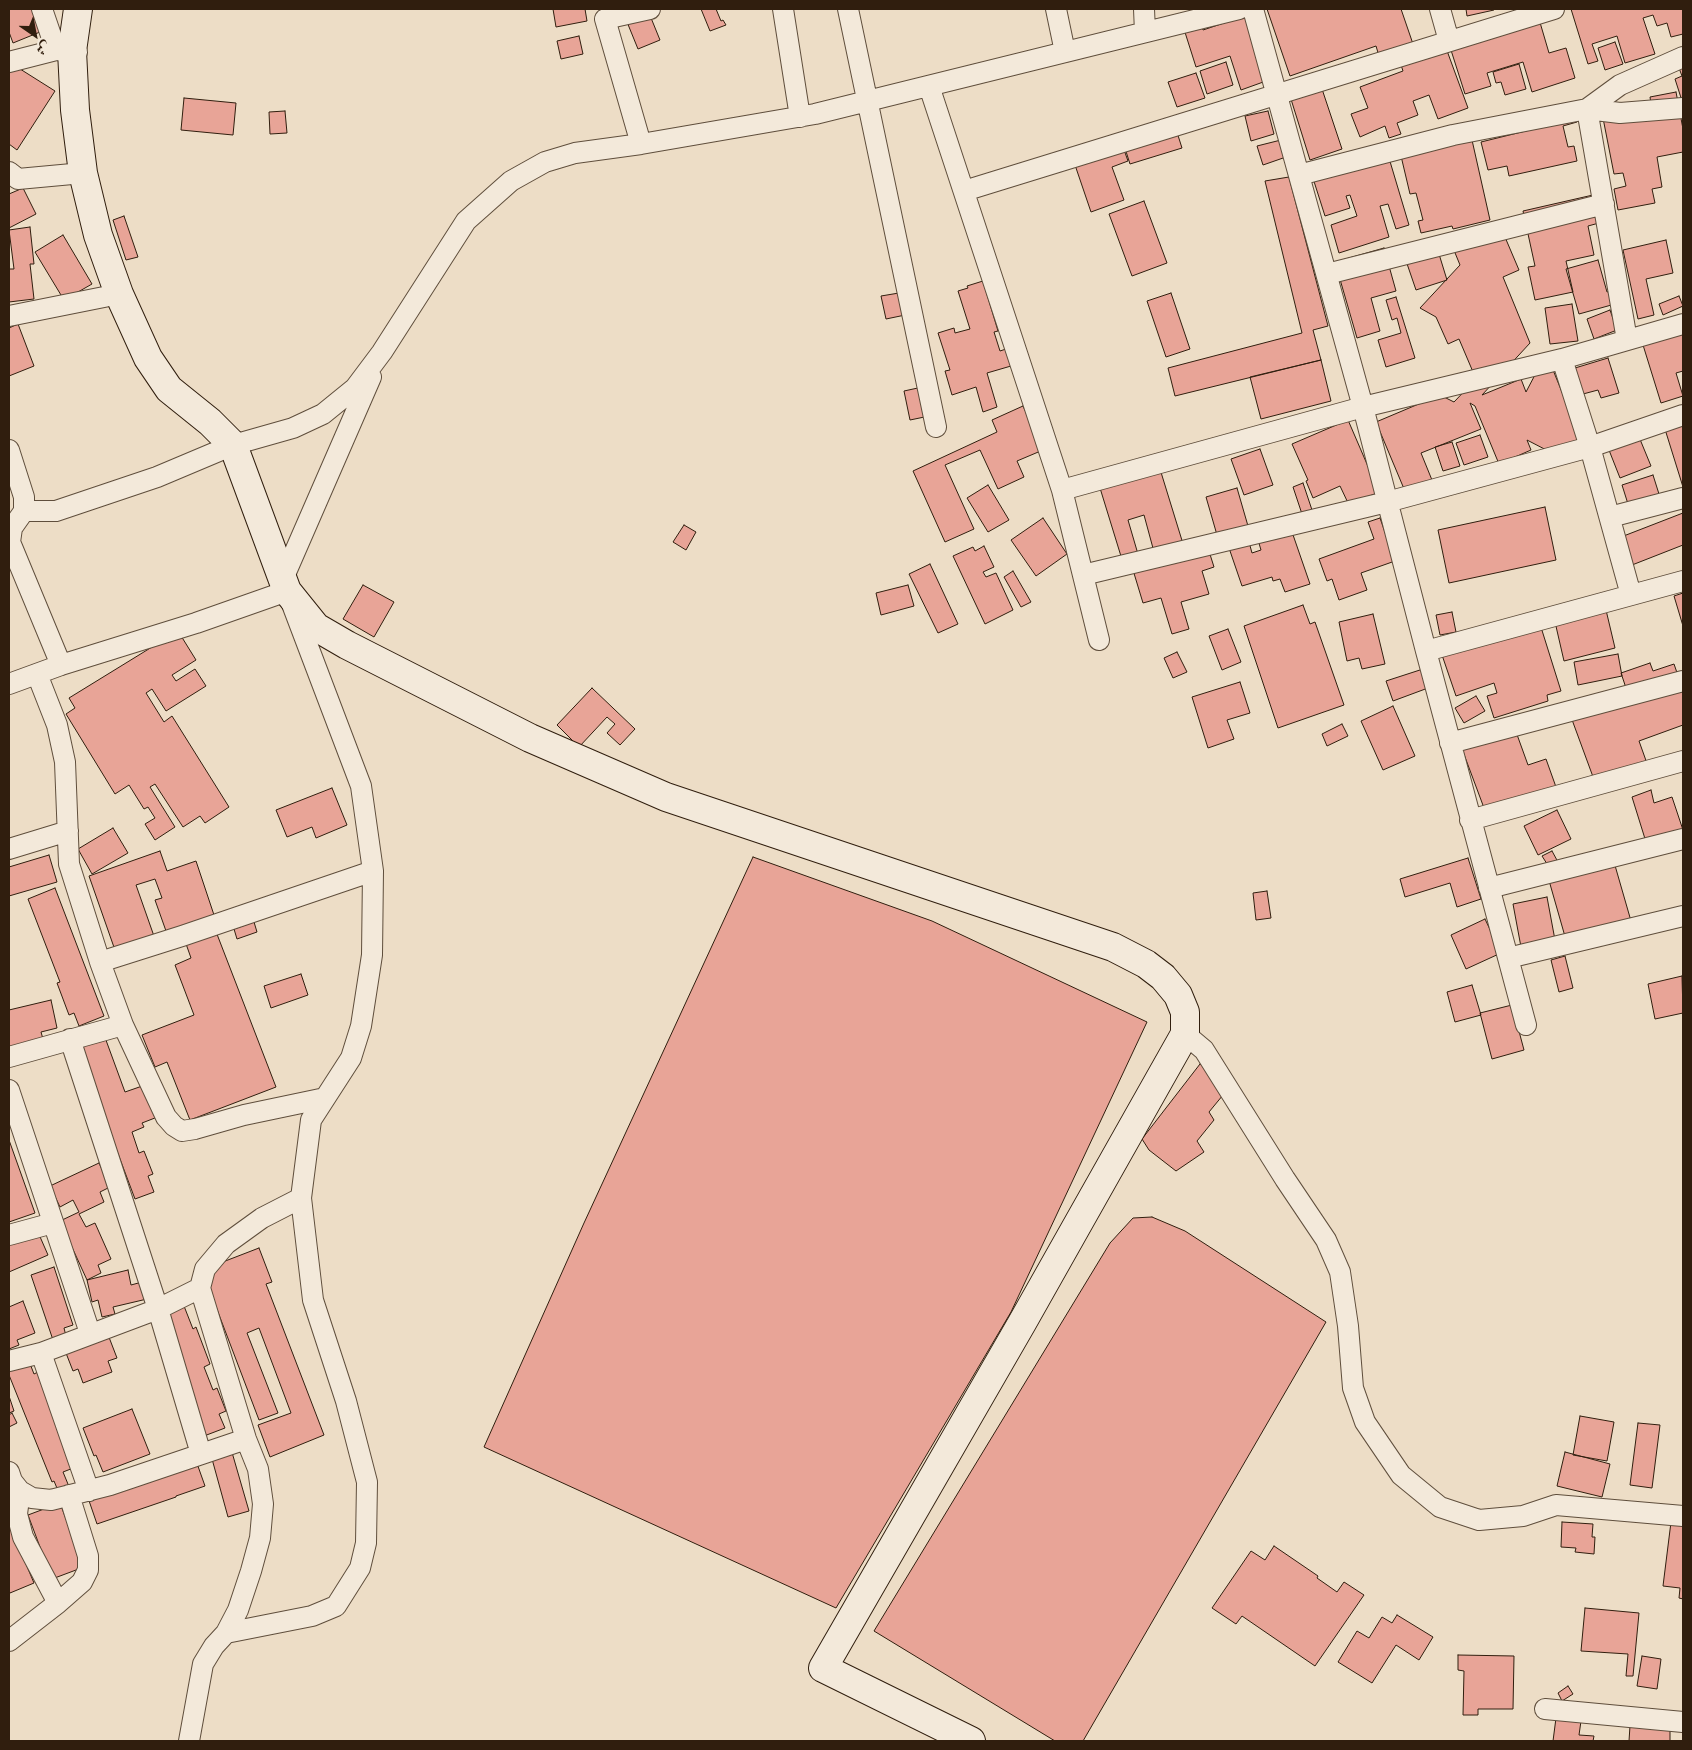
<!DOCTYPE html>
<meta charset="utf-8">
<style>
body{margin:0}
#map{position:relative;width:1692px;height:1750px;overflow:hidden;background:#edddc6;font-family:Cardo,Amiri,serif}
canvas{display:block}
.frame{position:absolute;inset:0;border:10px solid #301e0e;pointer-events:none}
.north{position:absolute;left:10px;top:10px;width:50px;height:50px;-webkit-text-stroke:4px #f3e9da;paint-order:stroke;rotate:147deg;font-size:14px;font-weight:700;line-height:20px;text-align:center;color:#301e0e}
.north::after{content:'';display:block;margin:auto;width:18px;height:22px;background:#301e0e;clip-path:polygon(50% 0,100% 100%,50% 72%,0 100%)}
</style>
<div id="map">
<canvas width="1692" height="1750"></canvas>
<div class="frame"></div>
<div class="north">ش</div>
</div>
<script>
const ctx = document.querySelector('canvas').getContext('2d');
ctx.lineJoin = 'round';
function fillPath(path, color) { ctx.fillStyle = color; ctx.fill(path, 'evenodd'); }
const shape = rows => new Path2D(rows.map(r => 'M' + r).join(''));
function stroke(path, color, width, dash) { ctx.strokeStyle = color; ctx.lineWidth = width; ctx.lineCap = dash ? 'butt' : 'round'; ctx.setLineDash(dash || []); ctx.stroke(path); }
const building = shape([
 [9,9,43,9,33,13,40,32,13,43,9,32,9,9],
 [553,9,585,9,587,21,556,27,553,9],
 [701,9,716,9,721,21,723,20,726,25,710,31,701,9],
 [1267,9,1401,9,1413,44,1379,56,1376,46,1290,76,1267,9],
 [1466,9,1494,9,1494,10,1467,16,1466,9],
 [1571,9,1683,9,1683,34,1671,37,1667,23,1657,26,1653,15,1643,18,1655,54,1625,63,1617,36,1592,44,1598,61,1588,64,1571,9],
 [649,13,660,40,638,49,627,22,649,13],
 [1245,16,1266,81,1241,90,1230,56,1196,67,1183,26,1200,21,1203,30,1245,16],
 [1539,19,1549,53,1566,48,1575,78,1532,92,1523,62,1487,73,1491,86,1465,94,1450,47,1539,19],
 [579,36,583,54,561,59,557,41,579,36],
 [1615,42,1623,64,1605,70,1598,48,1615,42],
 [1446,48,1468,108,1438,119,1429,95,1413,101,1418,115,1397,123,1401,134,1389,138,1385,126,1360,137,1351,114,1368,108,1360,87,1403,71,1401,65,1446,48],
 [1683,58,1683,104,1675,79,1682,76,1676,60,1683,58],
 [9,62,55,91,17,150,9,144,9,62],
 [1226,62,1233,85,1207,94,1200,71,1226,62],
 [1519,64,1526,89,1505,95,1501,82,1496,83,1493,72,1519,64],
 [1196,73,1205,98,1177,107,1168,82,1196,73],
 [1321,86,1342,149,1310,160,1290,96,1321,86],
 [1676,92,1683,129,1683,152,1657,157,1662,187,1652,189,1655,203,1618,210,1614,189,1626,186,1623,173,1614,174,1602,113,1651,104,1650,97,1676,92],
 [184,98,236,103,233,135,181,130,184,98],
 [1574,108,1577,122,1563,126,1568,147,1574,146,1577,161,1509,176,1507,166,1488,170,1481,142,1550,125,1574,108],
 [285,111,287,133,270,134,269,112,285,111],
 [1268,111,1274,134,1251,141,1245,116,1268,111],
 [1175,126,1182,148,1130,164,1123,142,1175,126],
 [1281,140,1286,157,1263,165,1257,146,1281,140],
 [1472,140,1490,220,1453,229,1452,226,1421,233,1418,221,1423,220,1416,193,1410,194,1401,156,1472,140],
 [1123,147,1128,161,1112,167,1124,200,1091,212,1075,165,1123,147],
 [1386,148,1409,225,1396,229,1388,204,1380,206,1389,237,1339,253,1331,225,1357,216,1350,195,1346,196,1350,208,1325,216,1311,172,1386,148],
 [1289,177,1328,326,1313,330,1321,360,1175,396,1168,368,1302,333,1265,181,1289,177],
 [23,188,36,214,9,228,9,194,23,188],
 [1593,195,1599,223,1588,226,1594,255,1566,261,1573,292,1535,300,1528,267,1535,266,1523,211,1593,195],
 [1144,201,1167,263,1132,276,1109,214,1144,201],
 [124,216,138,257,126,260,113,220,124,216],
 [1499,223,1519,270,1503,277,1530,343,1482,395,1521,379,1526,392,1537,371,1551,365,1583,444,1556,455,1527,440,1531,450,1499,464,1475,406,1470,403,1481,429,1421,453,1434,485,1407,496,1376,422,1440,395,1454,402,1476,379,1459,339,1448,344,1436,317,1420,308,1460,265,1451,243,1499,223],
 [30,227,34,264,30,264,34,299,9,302,9,269,14,269,9,230,30,227],
 [63,235,92,284,64,300,35,252,63,235],
 [1666,240,1673,273,1646,279,1654,315,1638,319,1623,250,1666,240],
 [1435,241,1447,280,1416,290,1403,252,1435,241],
 [1384,248,1396,291,1371,298,1380,331,1357,338,1335,262,1384,248],
 [1598,260,1607,292,1611,291,1615,304,1579,314,1566,269,1598,260],
 [983,281,998,331,994,332,1000,351,1006,349,1011,366,987,373,997,407,983,412,976,387,952,395,945,371,950,370,938,333,954,328,955,333,970,329,958,291,968,288,967,286,983,281],
 [905,292,910,314,886,319,881,296,905,292],
 [1171,293,1190,349,1166,357,1147,301,1171,293],
 [1679,296,1683,306,1663,315,1659,304,1679,296],
 [1396,297,1415,358,1386,367,1378,340,1401,333,1397,318,1392,320,1386,300,1396,297],
 [1572,304,1578,341,1550,344,1545,308,1572,304],
 [1610,310,1617,330,1594,339,1587,319,1610,310],
 [18,324,34,366,9,376,9,328,18,324],
 [1683,332,1683,371,1676,373,1683,396,1661,403,1643,345,1683,332],
 [1608,358,1619,393,1601,398,1598,390,1583,394,1575,368,1608,358],
 [1321,360,1331,401,1261,419,1250,377,1321,360],
 [927,386,934,415,910,420,904,391,927,386],
 [1023,406,1043,450,1017,461,1024,477,998,489,980,450,945,465,974,529,945,542,913,471,997,432,992,420,1023,406],
 [1348,420,1379,492,1349,505,1340,486,1313,498,1306,481,1308,480,1292,444,1348,420],
 [1683,420,1683,487,1664,426,1683,420],
 [1637,432,1651,466,1620,478,1607,445,1637,432],
 [1480,435,1488,457,1464,465,1456,443,1480,435],
 [1452,442,1460,466,1443,471,1435,447,1452,442],
 [1260,449,1273,485,1244,495,1231,459,1260,449],
 [1160,469,1184,547,1208,548,1214,567,1202,571,1209,594,1181,602,1189,629,1172,634,1161,598,1143,603,1133,570,1157,563,1144,515,1128,520,1140,561,1124,566,1100,488,1160,469],
 [1653,475,1659,494,1628,504,1622,485,1653,475],
 [1303,483,1314,516,1304,520,1293,487,1303,483],
 [988,485,1009,520,988,532,967,498,988,485],
 [1237,488,1248,526,1217,535,1206,497,1237,488],
 [1545,507,1556,560,1449,583,1438,530,1545,507],
 [1683,513,1683,545,1632,565,1621,537,1683,513],
 [1043,518,1067,554,1036,576,1011,540,1043,518],
 [1380,518,1395,561,1361,573,1367,590,1339,600,1332,579,1327,581,1319,559,1374,539,1368,522,1380,518],
 [684,525,696,532,686,550,673,542,684,525],
 [1291,529,1310,584,1285,592,1280,579,1273,581,1272,577,1242,586,1229,548,1249,542,1252,553,1261,550,1258,540,1291,529],
 [984,546,994,567,983,572,986,577,996,573,1013,610,985,624,953,556,973,547,975,551,984,546],
 [930,564,958,624,938,633,909,574,930,564],
 [1013,571,1031,602,1021,607,1004,577,1013,571],
 [363,585,394,602,374,637,343,619,363,585],
 [908,585,914,606,881,615,876,593,908,585],
 [1683,593,1683,626,1674,596,1683,593],
 [1303,605,1310,624,1315,622,1344,705,1278,728,1244,626,1303,605],
 [1606,610,1615,648,1564,661,1555,622,1606,610],
 [1452,612,1456,632,1440,635,1436,615,1452,612],
 [1373,614,1385,664,1362,669,1359,658,1347,661,1339,622,1373,614],
 [1540,624,1561,691,1547,695,1548,701,1494,718,1487,696,1497,693,1494,683,1456,696,1442,655,1540,624],
 [1228,629,1241,662,1222,670,1209,636,1228,629],
 [178,631,196,660,172,675,176,681,195,669,206,686,166,711,152,689,146,693,164,722,172,716,229,807,205,823,200,816,183,827,155,784,150,787,175,827,155,840,145,824,155,818,148,807,144,809,129,785,115,794,66,714,75,708,69,698,178,631],
 [1177,652,1187,672,1173,678,1164,658,1177,652],
 [1618,654,1622,676,1578,685,1574,662,1618,654],
 [1650,663,1653,671,1674,664,1683,690,1683,725,1639,741,1649,769,1596,785,1571,717,1629,697,1621,673,1650,663],
 [1423,669,1428,688,1393,701,1386,681,1423,669],
 [1240,682,1250,713,1227,720,1234,739,1208,748,1192,697,1240,682],
 [592,688,635,729,620,745,607,733,615,724,607,717,579,747,557,725,592,688],
 [1476,696,1485,711,1464,723,1455,708,1476,696],
 [1393,706,1415,756,1383,770,1361,721,1393,706],
 [1342,724,1348,736,1327,746,1322,734,1342,724],
 [1515,729,1528,765,1546,759,1556,787,1487,816,1462,749,1515,729],
 [332,788,347,825,316,838,312,827,287,837,276,810,332,788],
 [1651,790,1654,803,1672,797,1683,830,1646,842,1632,797,1651,790],
 [1557,810,1571,839,1538,855,1524,826,1557,810],
 [113,828,128,853,92,874,78,849,113,828],
 [160,851,167,871,196,861,214,915,166,931,155,900,162,898,155,879,136,885,155,939,116,953,89,876,160,851],
 [1552,851,1558,862,1549,867,1542,856,1552,851],
 [49,855,57,882,9,896,9,867,49,855],
 [753,857,932,921,1147,1022,1011,1312,836,1608,484,1447,584,1223,753,857],
 [1468,858,1481,899,1457,907,1450,883,1405,897,1400,879,1468,858],
 [1614,862,1631,921,1566,940,1548,877,1614,862],
 [55,888,104,1016,79,1026,74,1013,69,1015,57,983,60,982,28,899,55,888],
 [1267,891,1271,918,1256,920,1253,893,1267,891],
 [1547,897,1555,940,1521,947,1513,904,1547,897],
 [1485,919,1501,953,1466,969,1451,935,1485,919],
 [254,922,257,932,237,939,234,929,254,922],
 [215,929,276,1087,190,1120,167,1062,155,1067,142,1035,194,1015,175,965,191,958,185,941,215,929],
 [1565,956,1573,988,1559,992,1551,960,1565,956],
 [301,974,308,995,271,1008,264,986,301,974],
 [1682,976,1683,1013,1655,1019,1648,984,1682,976],
 [1472,985,1481,1015,1455,1022,1447,992,1472,985],
 [51,1000,57,1028,41,1032,43,1039,9,1047,9,1010,51,1000],
 [1512,1005,1524,1050,1492,1059,1480,1013,1512,1005],
 [103,1032,125,1092,148,1084,160,1116,142,1123,144,1127,132,1132,139,1153,144,1151,153,1174,148,1176,154,1192,135,1199,76,1042,103,1032],
 [1200,1064,1208,1069,1223,1095,1209,1112,1214,1120,1197,1141,1204,1152,1176,1171,1149,1150,1142,1139,1200,1064],
 [9,1140,35,1213,9,1222,9,1140],
 [99,1163,110,1187,100,1192,104,1202,79,1214,86,1227,95,1223,111,1259,98,1265,101,1273,87,1280,60,1221,79,1212,73,1200,60,1207,50,1186,99,1163],
 [1152,1217,1185,1231,1326,1322,1083,1741,1055,1741,874,1631,1110,1243,1133,1218,1152,1217],
 [34,1223,48,1255,9,1272,9,1234,34,1223],
 [259,1248,272,1282,266,1284,324,1435,270,1457,258,1425,291,1413,259,1328,247,1333,278,1413,259,1420,202,1270,259,1248],
 [54,1267,73,1325,64,1328,66,1336,53,1340,31,1275,54,1267],
 [128,1270,131,1285,142,1282,147,1299,113,1307,115,1314,102,1317,98,1300,92,1302,87,1280,128,1270],
 [23,1301,35,1333,17,1340,19,1345,9,1349,9,1307,23,1301],
 [184,1306,193,1329,196,1327,210,1364,204,1367,213,1390,217,1388,226,1411,219,1414,225,1428,204,1436,162,1315,184,1306],
 [107,1332,117,1358,108,1361,112,1372,83,1383,78,1369,73,1371,64,1348,107,1332],
 [27,1356,34,1374,42,1370,81,1465,63,1472,70,1489,59,1493,54,1481,52,1482,9,1375,9,1363,27,1356],
 [9,1396,14,1411,9,1413,9,1396],
 [132,1409,150,1454,103,1472,96,1455,94,1456,83,1428,132,1409],
 [12,1413,17,1423,9,1427,9,1415,12,1413],
 [1580,1416,1614,1422,1607,1461,1573,1455,1580,1416],
 [1638,1423,1660,1425,1652,1488,1630,1485,1638,1423],
 [229,1442,249,1511,228,1517,209,1448,229,1442],
 [1565,1452,1610,1464,1602,1497,1557,1486,1565,1452],
 [194,1455,205,1486,176,1496,176,1497,97,1524,86,1492,194,1455],
 [60,1503,84,1567,52,1579,28,1515,60,1503],
 [1562,1522,1593,1524,1592,1537,1595,1537,1594,1554,1575,1552,1576,1548,1561,1547,1562,1522],
 [1671,1522,1683,1523,1683,1599,1679,1598,1680,1588,1663,1586,1671,1522],
 [9,1524,34,1583,10,1593,9,1591,9,1524],
 [1274,1546,1318,1576,1317,1578,1337,1592,1344,1582,1364,1595,1315,1666,1242,1616,1236,1624,1212,1608,1251,1551,1265,1560,1274,1546],
 [1585,1608,1639,1613,1633,1676,1626,1676,1628,1654,1581,1651,1585,1608],
 [1397,1615,1433,1637,1419,1660,1396,1645,1372,1683,1338,1662,1357,1631,1369,1638,1382,1617,1392,1623,1397,1615],
 [1458,1655,1514,1656,1513,1709,1478,1709,1478,1715,1463,1715,1464,1671,1458,1670,1458,1655],
 [1642,1656,1661,1659,1657,1689,1637,1686,1642,1656],
 [1568,1686,1573,1694,1562,1701,1558,1693,1568,1686],
 [1556,1718,1581,1721,1579,1735,1594,1736,1593,1741,1553,1741,1556,1718],
 [1630,1726,1670,1726,1670,1741,1629,1741,1630,1726]
]);
const street = shape([
 [42,9,56,50,77,52],
 [783,9,800,117],
 [848,9,936,427],
 [1056,9,1065,52],
 [1144,9,1145,32],
 [1253,9,1363,407,1426,651,1526,1025],
 [1440,9,1449,41],
 [9,62,56,50],
 [929,86,1062,490,1099,640],
 [641,144,605,19,650,9],
 [9,172,18,179,83,173],
 [1299,175,1453,135,1587,109,1620,85,1683,57],
 [964,191,1554,9],
 [1327,274,1604,204],
 [9,316,119,294],
 [1627,340,1587,109,1620,113,1683,108],
 [1562,359,1590,447,1631,595],
 [9,450,24,497,24,511,12,528,10,542,61,665],
 [1062,490,1363,407,1562,359,1683,324],
 [24,511,56,511,157,477,233,445,293,428,323,414,355,388,382,352,466,221,511,181,545,162,575,153,641,144,815,114,1239,9],
 [1610,517,1683,498],
 [1083,575,1387,502,1590,447,1683,415],
 [283,579,371,377],
 [1426,651,1683,581],
 [37,674,57,725,65,762,69,864,100,962,123,1025,166,1117,174,1126,182,1131,195,1129,244,1115,325,1098],
 [9,684,61,665,196,623,287,591,361,786,373,871,372,955,361,1026,351,1058,311,1120,301,1198,313,1300,346,1401,367,1482,366,1543,360,1568,336,1606,312,1616,226,1633,214,1646,203,1664,189,1741],
 [1450,743,1683,681],
 [1470,820,1683,761],
 [9,849,68,831],
 [1489,888,1683,839],
 [1508,958,1683,916],
 [100,962,182,936,373,871],
 [1185,1034,1204,1050,1285,1179,1326,1240,1340,1272,1348,1326,1353,1388,1365,1422,1401,1475,1440,1507,1479,1520,1523,1516,1556,1505,1683,1516],
 [70,1039,158,1309,201,1454],
 [9,1057,123,1025],
 [9,1090,90,1333],
 [9,1235,53,1223],
 [200,1288,246,1439,258,1469,263,1504,260,1538,251,1571,238,1610,226,1633],
 [9,1361,41,1353],
 [9,1472,12,1481,20,1491,32,1498,51,1500,110,1485,246,1439],
 [20,1491,17,1514,23,1537,58,1603],
 [89,1491,41,1353,158,1309,200,1288,205,1269,226,1244,262,1218,301,1198],
 [9,1641,58,1603,82,1582,88,1570,88,1556,69,1495],
 [1545,1709,1683,1722]
]);
const secondary = shape([
 [78,9,72,51,75,110,83,173,98,235,119,294,148,358,169,389,210,422,233,445,287,591,316,627,347,645,530,738,666,797,1113,947,1146,964,1163,977,1178,995,1185,1012,1185,1034,1022,1323,823,1668,971,1741]
]);
fillPath(building, '#e8a497');
stroke(building, '#301e0e', 1);
stroke(street, '#5f4e3c', 22);
stroke(secondary, '#301e0e', 30);
stroke(street, '#f3e9da', 20);
stroke(secondary, '#f3e9da', 28);
</script>
